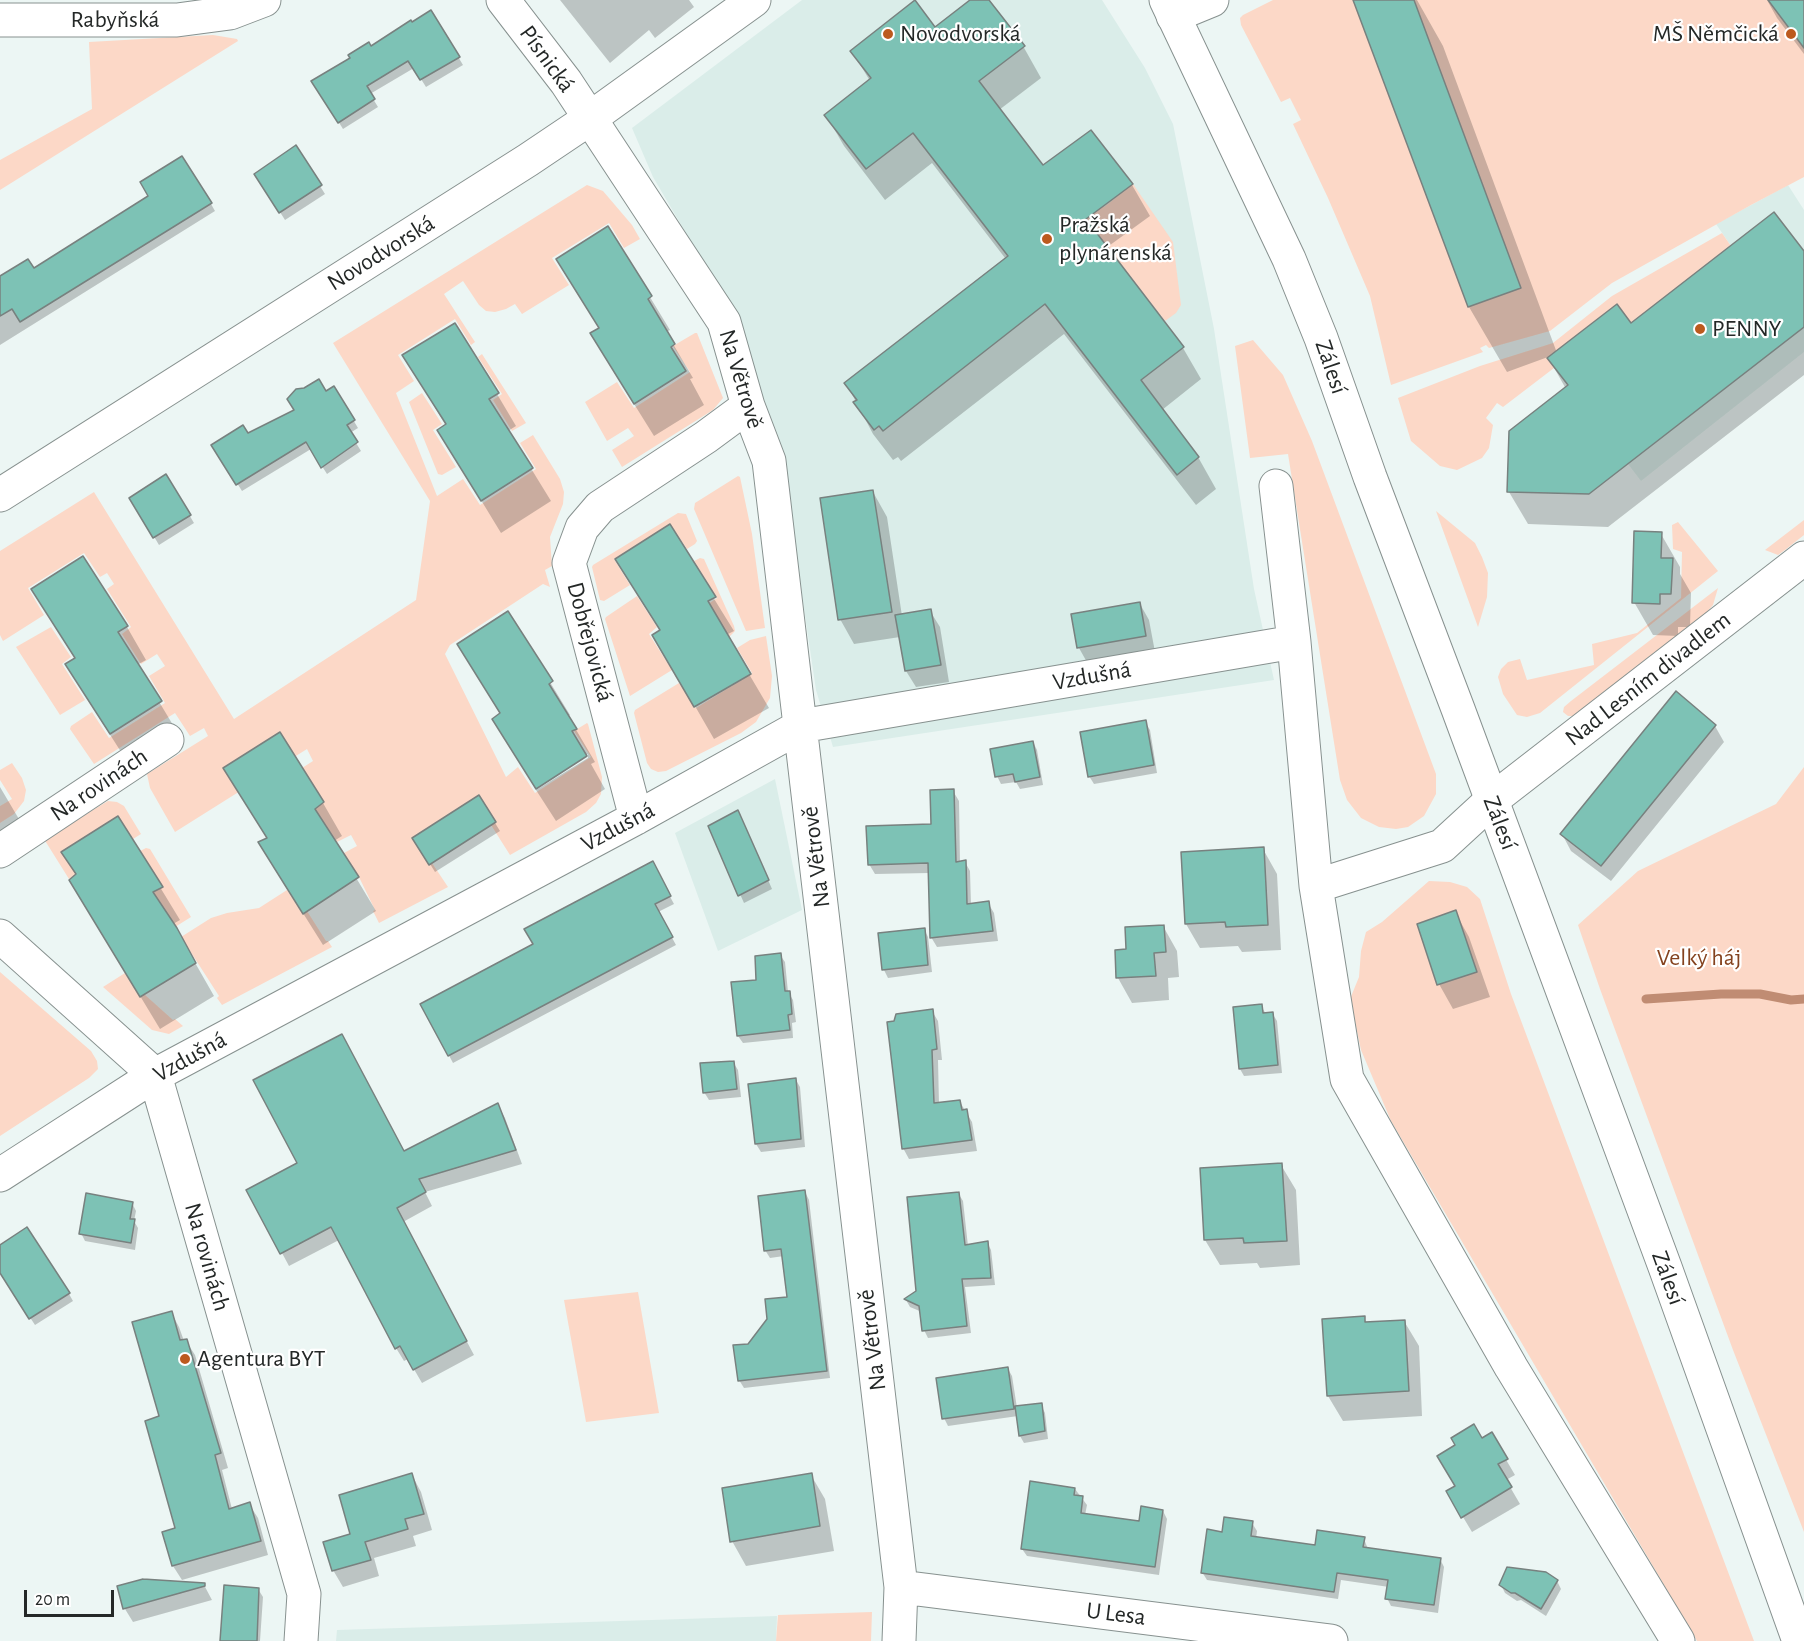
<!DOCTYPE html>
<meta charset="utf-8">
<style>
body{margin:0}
#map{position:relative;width:1804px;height:1641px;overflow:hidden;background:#ecf6f4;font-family:"Alegreya Sans",sans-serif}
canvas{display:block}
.scale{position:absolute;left:24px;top:1590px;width:90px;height:27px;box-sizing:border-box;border:3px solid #242827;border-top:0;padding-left:8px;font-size:18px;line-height:21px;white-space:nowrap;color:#242827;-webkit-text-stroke:4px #fff;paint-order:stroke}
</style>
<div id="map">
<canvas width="1804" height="1641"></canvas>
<div class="scale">20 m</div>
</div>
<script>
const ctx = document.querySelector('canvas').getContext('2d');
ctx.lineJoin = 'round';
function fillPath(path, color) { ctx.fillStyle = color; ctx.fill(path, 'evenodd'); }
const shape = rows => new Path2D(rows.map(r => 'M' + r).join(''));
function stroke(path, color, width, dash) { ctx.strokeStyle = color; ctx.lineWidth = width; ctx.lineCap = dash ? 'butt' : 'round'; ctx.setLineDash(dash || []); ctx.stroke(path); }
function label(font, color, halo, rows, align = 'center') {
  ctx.font = font + ' "Alegreya Sans",sans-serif'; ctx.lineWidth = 4.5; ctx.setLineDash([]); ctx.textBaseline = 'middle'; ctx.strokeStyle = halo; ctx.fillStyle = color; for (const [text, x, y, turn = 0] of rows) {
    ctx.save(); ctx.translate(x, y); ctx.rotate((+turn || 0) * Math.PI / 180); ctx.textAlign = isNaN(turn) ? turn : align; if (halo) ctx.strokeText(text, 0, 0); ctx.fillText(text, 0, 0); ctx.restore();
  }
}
const built = shape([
 [802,0,1102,0,1145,68,1173,124,1214,329,1254,589,1274,680,833,747,816,690,792,528,765,405,740,325,653,177,632,128],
 [1788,185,1804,210,1804,352,1641,481,1547,358,1617,304,1631,323,1731,246,1716,224],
 [775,779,802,910,718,951,675,833],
 [777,1616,776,1641,336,1641,337,1630]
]);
const green = shape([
 [1273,0,1353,0,1468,307,1520,287,1414,0,1768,0,1793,33,1804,25,1804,177,1751,205,1612,283,1550,331,1489,348,1486,345,1480,348,1483,352,1391,385,1370,296,1328,198,1293,124,1301,120,1290,98,1281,102,1241,25,1240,18,1243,15],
 [213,35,237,39,238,41,0,190,0,160,92,109,89,42],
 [1133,184,1173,242,1181,305,1176,313,1165,321,1069,197,1100,203,1104,207],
 [587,185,603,191,632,225,640,239,624,248,609,223,552,258,569,285,522,314,515,304,506,309,495,312,486,311,479,305,463,281,444,294,475,342,471,345,455,319,398,355,414,381,396,393,437,496,463,479,480,505,536,469,520,443,533,435,560,479,564,492,563,504,550,537,552,566,545,570,550,587,543,584,450,645,445,654,506,777,518,767,535,793,591,757,574,731,587,723,588,724,602,777,601,794,596,803,586,812,510,855,491,825,496,822,479,795,412,838,429,865,432,863,448,887,379,923,373,911,375,910,359,877,344,853,357,846,351,835,337,842,315,809,302,768,313,761,307,749,175,832,150,788,147,774,208,736,204,728,190,736,175,713,94,764,70,729,71,726,92,712,109,738,165,703,149,676,165,666,157,654,141,664,122,634,131,627,107,589,114,584,107,573,100,577,84,553,28,588,44,615,3,641,0,635,0,551,94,492,234,719,416,600,430,501,333,343],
 [1722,233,1731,246,1631,323,1617,304,1547,358,1554,368,1503,407,1497,403,1486,418,1493,425,1489,448,1482,458,1457,470,1440,466,1411,441,1398,398,1480,366,1553,343,1612,296],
 [695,333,697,333,723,398,713,410,622,467,612,450,634,436,628,428,607,441,585,402,617,382,634,408,690,372,673,346],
 [1253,340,1283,375,1312,441,1436,774,1436,794,1424,816,1408,827,1396,829,1379,827,1361,818,1347,800,1340,780,1288,454,1250,458,1235,346],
 [482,354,526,423,512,431,493,400,502,394,478,357],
 [422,393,442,424,433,430,456,467,442,475,438,474,409,402],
 [738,476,740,477,752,534,765,628,746,631,694,509,695,503],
 [1436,511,1475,543,1482,557,1488,573,1487,597,1478,627],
 [678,513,686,514,697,541,695,544,687,549,670,524,614,559,630,585,604,601,600,600,592,567,593,565],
 [1804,520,1804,535,1785,550,1778,555,1765,550],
 [1678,522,1718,571,1540,713,1527,717,1517,715,1503,694,1498,677,1501,669,1508,662,1520,659,1527,680,1594,665,1592,644,1637,633,1681,598,1682,552,1673,549,1672,525],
 [700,558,704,559,734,626,735,631,729,637,708,604,717,598,694,561],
 [1718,588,1713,605,1706,613,1575,716,1568,716,1563,712,1564,707,1571,701],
 [637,596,657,627,649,634,672,670,630,696,605,619,606,617],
 [51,627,71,657,62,664,85,700,60,715,16,647],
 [766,636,772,676,770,698,756,722,741,733,666,771,658,772,651,769,647,763,634,713,635,710,679,683,696,708,751,674,752,673,737,648,750,640],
 [12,763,22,778,26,790,24,801,14,814,0,823,0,806,12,799,0,780,0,770],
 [1804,767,1804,1532,1733,1350,1600,989,1578,925,1638,871,1776,804],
 [108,801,117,802,124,806,141,834,133,839,118,816,61,852,76,874,69,879,44,839],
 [146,848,150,849,191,917,175,927,153,892,140,851],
 [1429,881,1450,882,1467,887,1480,899,1511,994,1754,1641,1697,1641,1391,1121,1361,1050,1350,999,1359,977,1361,951,1366,932,1382,922],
 [1455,911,1476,972,1438,985,1417,924],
 [287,890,302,912,307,911,326,941,328,941,332,947,222,1005,217,998,219,996,181,937,211,918,227,913,259,908],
 [0,972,91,1051,97,1061,98,1069,89,1078,0,1136],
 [125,973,140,996,144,994,173,1020,175,1019,183,1026,169,1034,152,1030,103,987],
 [638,1292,659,1413,586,1422,564,1300],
 [872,1612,871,1641,776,1641,778,1615]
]);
const shadow = shape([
 [560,0,689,0,694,7,655,38,649,30,610,63],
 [972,0,987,0,1023,46,1041,78,999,110,1043,167,1090,132,1132,185,1150,216,1106,248,1183,348,1201,379,1162,410,1198,457,1216,489,1196,505,1064,334,901,461,898,457,893,460,873,434,846,383,1005,258,932,163,885,200,844,146,826,115,870,81,852,51,935,29],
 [1355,0,1417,0,1443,46,1557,353,1631,325,1804,253,1804,375,1608,527,1528,524,1509,492,1566,389,1548,357,1507,372,1469,307],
 [1767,0,1804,0,1804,54,1777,18],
 [431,12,463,65,426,87,414,68,370,94,378,107,343,129,318,89,351,59],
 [296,148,325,194,285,220,261,182],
 [211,204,215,211,0,345,0,277,33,270],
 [608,228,670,330,666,332,693,378,690,379,704,405,654,436,611,367,600,329],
 [404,356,497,394,516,426,508,431,551,501,501,533,439,431,446,426],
 [334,388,358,428,350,433,361,451,327,474,311,449,242,491,213,445,247,435,295,411],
 [166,476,194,523,159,545,131,498],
 [873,492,887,517,902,616,930,611,940,627,949,682,916,687,906,671,900,637,854,644,840,619],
 [669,526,734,631,726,635,769,708,714,739,654,635,661,631,617,559],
 [1661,534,1680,567,1680,574,1691,593,1690,627,1678,627,1678,636,1653,635,1634,602],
 [1140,604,1149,620,1155,652,1088,664,1079,648],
 [508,613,570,715,568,716,595,762,591,764,605,789,556,821,536,790,588,758,588,754,535,788,494,719,501,714],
 [52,622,127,627,146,660,137,665,179,735,130,766,86,697,76,659],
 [1145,722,1150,730,1157,773,1094,784,1089,776],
 [1715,726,1724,742,1611,881,1571,851,1562,834],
 [1033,742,1037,750,1043,785,1020,789,1016,782,1001,784,997,776],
 [0,787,26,831,0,848],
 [953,791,959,801,960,863,965,862,970,871,971,905,988,903,994,913,998,941,937,947,931,937,930,873,875,874,869,864,932,826],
 [479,797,500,831,435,872,414,838],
 [323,803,342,836,334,841,376,911,323,945,279,875,268,839],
 [118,818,180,920,173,924,214,996,160,1029,90,913,76,875,63,852],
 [742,820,772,889,744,903,710,827],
 [1263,849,1277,874,1281,950,1242,952,1238,946,1200,948,1186,924],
 [652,863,674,904,658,912,676,945,453,1063,422,1004,535,945],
 [1455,912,1469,937,1490,997,1453,1009,1439,984,1418,925],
 [1163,926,1177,951,1179,977,1168,978,1169,1000,1132,1003,1118,978,1116,952,1128,951],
 [924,929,928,937,932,972,888,978,884,970,880,934],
 [780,955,785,962,788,992,793,1000,796,1022,792,1023,793,1038,743,1043,738,1036,757,981],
 [1261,1006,1266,1014,1272,1013,1277,1021,1282,1073,1244,1076,1240,1069],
 [932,1011,938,1021,942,1060,938,1060,939,1104,960,1102,972,1122,977,1151,909,1159,903,1148],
 [733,1062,738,1070,741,1097,709,1100,704,1092],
 [796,1080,800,1087,805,1147,761,1152,756,1144,750,1086],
 [498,1105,505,1118,522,1164,425,1192,432,1206,403,1222,474,1355,422,1383,408,1359,404,1361,396,1348,339,1240,289,1266,282,1253,404,1153],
 [1281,1165,1296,1190,1300,1265,1260,1268,1257,1263,1220,1265,1205,1240],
 [805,1192,809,1200,830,1378,744,1388,739,1380,749,1345,789,1298,784,1256,770,1258,765,1250],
 [958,1193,963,1201,968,1246,987,1242,991,1250,995,1285,965,1287,971,1333,928,1338,924,1330,922,1312,910,1307,906,1300,918,1291],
 [132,1203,136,1211,134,1221,138,1228,135,1250,85,1241,81,1233],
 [0,1246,69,1294,73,1301,35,1325,0,1272],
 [171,1312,179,1327,184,1341,186,1341,195,1355,228,1468,222,1470,232,1509,249,1504,258,1518,268,1555,182,1580,173,1566,164,1533,177,1529,161,1417],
 [1364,1318,1367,1323,1404,1321,1419,1346,1422,1416,1343,1421,1328,1396,1324,1321],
 [1008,1369,1012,1376,1017,1408,1041,1405,1045,1413,1048,1439,1024,1443,1020,1436,1018,1416,948,1426,944,1418],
 [1491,1434,1515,1475,1506,1480,1520,1504,1472,1532,1448,1492,1457,1487,1457,1445,1482,1440],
 [412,1475,421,1492,432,1530,413,1536,416,1546,374,1558,379,1576,343,1587,333,1570,352,1535],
 [811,1475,825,1499,834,1551,746,1566,732,1541],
 [1075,1489,1087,1505,1085,1515,1140,1522,1163,1511,1167,1519,1159,1575,1027,1556,1022,1549],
 [1252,1523,1257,1531,1256,1539,1317,1546,1364,1539,1368,1549,1440,1559,1444,1567,1438,1613,1391,1606,1387,1598,1389,1587,1341,1580,1338,1599,1207,1580,1202,1572,1223,1533],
 [1557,1581,1561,1589,1546,1616,1521,1600,1517,1601,1505,1593,1501,1585],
 [204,1585,212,1600,133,1622,125,1609,119,1587],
 [258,1589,263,1597,260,1641,222,1641]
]);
const stream = shape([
 [1646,999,1721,994,1760,994,1791,1000,1804,999]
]);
const building = shape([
 [915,0,935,27,970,0,989,0,1025,46,979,81,1043,165,1091,130,1133,184,1086,219,1184,347,1141,380,1199,457,1177,475,1045,304,883,431,879,426,874,430,853,402,857,400,844,383,1008,256,913,133,866,169,824,115,871,78,850,51,915,0],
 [1353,0,1414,0,1521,288,1468,307,1353,0],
 [1768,0,1804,0,1804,48,1768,0],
 [431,10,460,57,420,80,408,61,367,86,375,99,338,123,311,81,350,58,348,55,369,42,371,46,411,20,412,22,431,10],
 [296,145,322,185,279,213,254,174,296,145],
 [182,156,212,203,20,322,12,309,0,316,0,276,28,259,34,268,148,196,140,182,182,156],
 [1774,212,1804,251,1804,327,1589,494,1507,492,1509,431,1568,385,1547,358,1617,304,1631,323,1774,212],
 [608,226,652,296,648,299,675,344,671,347,686,371,634,404,590,333,599,328,556,259,608,226],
 [455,323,499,393,489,399,533,468,481,501,437,430,446,424,402,355,455,323],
 [319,379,326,391,334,386,355,420,347,425,358,442,321,468,306,442,236,485,211,445,243,425,248,433,294,410,287,399,296,389,304,388,319,379],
 [166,474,191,515,153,538,129,498,166,474],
 [873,490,892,612,838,620,820,498,873,490],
 [670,524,716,597,708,601,751,674,694,707,652,635,660,630,615,559,670,524],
 [1634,531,1662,532,1661,558,1673,558,1671,594,1660,594,1660,604,1632,603,1634,531],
 [83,556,128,626,118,632,162,701,110,734,65,664,75,658,31,589,83,556],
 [1140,602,1146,636,1077,648,1071,614,1140,602],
 [931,609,941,665,905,671,895,615,931,609],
 [508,611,553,681,549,684,577,729,572,731,587,756,536,789,492,719,500,713,457,644,508,611],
 [1676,691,1716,725,1601,866,1560,834,1676,691],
 [1146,720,1154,765,1088,777,1080,732,1146,720],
 [280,732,324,802,315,809,359,877,303,914,258,842,267,838,223,768,280,732],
 [1033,741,1040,777,1015,782,1013,774,995,777,990,749,1033,741],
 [954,789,956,862,966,860,967,904,989,901,993,931,930,938,928,863,868,865,866,826,931,824,930,790,954,789],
 [479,795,496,822,429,865,412,838,479,795],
 [738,810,769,880,738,896,708,826,738,810],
 [118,816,163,887,153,892,177,928,196,963,140,997,69,880,76,874,61,852,118,816],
 [1264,847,1268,925,1226,927,1225,922,1185,924,1181,852,1264,847],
 [653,861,671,896,655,904,673,937,448,1056,420,1004,533,944,524,929,653,861],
 [1456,910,1477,972,1437,985,1417,924,1456,910],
 [1164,925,1166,952,1154,953,1156,976,1116,978,1115,950,1126,949,1125,927,1164,925],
 [925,928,928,965,882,970,878,933,925,928],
 [781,953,785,991,790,991,792,1014,788,1015,790,1030,737,1036,731,982,756,980,755,956,781,953],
 [1262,1004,1263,1013,1273,1012,1278,1065,1239,1069,1233,1007,1262,1004],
 [933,1009,937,1049,932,1050,934,1103,960,1100,962,1110,967,1109,972,1140,902,1149,887,1022,894,1021,896,1014,933,1009],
 [342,1034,404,1151,498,1103,516,1150,419,1179,426,1192,397,1208,467,1341,413,1370,400,1346,395,1349,331,1227,280,1254,246,1190,297,1163,253,1080,342,1034],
 [734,1061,737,1089,703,1093,700,1063,734,1061],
 [796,1078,801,1139,755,1144,748,1084,796,1078],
 [1282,1163,1287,1241,1244,1243,1243,1238,1204,1240,1200,1168,1282,1163],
 [805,1190,827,1371,738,1381,733,1345,748,1344,767,1319,765,1299,787,1297,781,1249,764,1251,758,1196,805,1190],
 [959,1192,965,1245,988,1241,991,1278,962,1279,967,1326,922,1331,919,1306,904,1299,916,1291,907,1197,959,1192],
 [86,1193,133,1202,130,1219,135,1219,131,1243,79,1234,86,1193],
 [27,1227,70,1293,29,1319,0,1273,0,1245,27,1227],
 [172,1311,180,1340,187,1339,221,1453,215,1455,229,1509,250,1502,261,1541,172,1566,162,1532,175,1528,145,1421,159,1416,132,1322,172,1311],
 [1365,1316,1365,1322,1405,1320,1409,1391,1327,1396,1322,1319,1365,1316],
 [1008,1367,1014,1409,942,1419,936,1378,1008,1367],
 [1042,1403,1045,1431,1019,1436,1015,1406,1042,1403],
 [1474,1424,1482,1438,1492,1432,1508,1459,1498,1464,1512,1487,1461,1518,1446,1491,1455,1486,1437,1456,1455,1445,1451,1438,1474,1424],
 [412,1473,424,1514,405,1519,408,1529,365,1542,371,1560,332,1571,323,1542,350,1534,339,1495,412,1473],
 [812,1473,820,1526,730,1542,722,1488,812,1473],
 [1030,1481,1075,1488,1074,1495,1083,1496,1081,1513,1139,1521,1141,1506,1163,1510,1155,1567,1021,1549,1030,1481],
 [1224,1517,1253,1521,1251,1536,1315,1545,1317,1530,1365,1537,1363,1547,1441,1558,1434,1605,1385,1599,1388,1580,1337,1573,1334,1592,1201,1573,1207,1529,1222,1532,1224,1517],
 [1507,1567,1546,1572,1558,1580,1541,1609,1515,1593,1511,1593,1499,1585,1507,1567],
 [143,1579,205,1583,205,1586,123,1609,117,1586,143,1579],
 [224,1585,259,1588,257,1641,220,1641,224,1585]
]);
const minor = shape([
 [503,0,566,82,724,322,748,406,769,461,901,1587,899,1641],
 [1173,16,1212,0],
 [0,20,177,20,230,13,264,0],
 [1276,486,1294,642,1316,886,1347,1079,1511,1367,1678,1641],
 [636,818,569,563,582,528,600,507,706,437,748,406],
 [0,851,167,740],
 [1316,886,1442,846,1492,800,1804,558],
 [0,936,155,1075,304,1594,301,1641],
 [0,1175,155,1075,636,818,801,726,1294,642],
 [901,1587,1331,1641]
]);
const major = shape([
 [1166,0,1289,259,1321,338,1370,477,1458,709,1665,1267,1799,1641],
 [0,495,528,160,589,119,754,0]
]);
const markers = [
 [888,34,6,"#bc5a1e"],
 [1791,34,6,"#bc5a1e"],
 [1047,239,6,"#bc5a1e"],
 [1700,329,6,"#bc5a1e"],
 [185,1359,6,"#bc5a1e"]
];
const streetNames = [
 ["Rabyňská",115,20],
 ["Písnická",547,59,54],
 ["Novodvorská",381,253,-32],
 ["Zálesí",1331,367,71],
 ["Na Větrově",741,379,73],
 ["Dobřejovická",590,642,75],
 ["Vzdušná",1092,676,-10],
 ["Nad Lesním divadlem",1648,679,-38],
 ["Na rovinách",99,785,-34],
 ["Zálesí",1500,823,69],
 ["Vzdušná",618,827,-28],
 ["Na Větrově",816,857,-97],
 ["Vzdušná",190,1057,-29],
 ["Na rovinách",207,1257,74],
 ["Zálesí",1668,1278,70],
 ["Na Větrově",872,1340,-97],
 ["U Lesa",1116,1614,7]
];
const poiNames = [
 ["Novodvorská",900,34],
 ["MŠ Němčická",1779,34,"right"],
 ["Pražská",1059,225],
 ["plynárenská",1059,253],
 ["PENNY",1712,329],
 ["Agentura BYT",197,1359]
];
const parkNames = [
 ["Velký háj",1699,958]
];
fillPath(built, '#daede9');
fillPath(green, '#fcd8c7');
fillPath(shadow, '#0003');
stroke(stream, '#c08c73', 9);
fillPath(building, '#7dc2b5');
stroke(building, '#78817f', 1.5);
stroke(minor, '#87918f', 35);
stroke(major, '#87918f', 35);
stroke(minor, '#fff', 33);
stroke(major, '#fff', 33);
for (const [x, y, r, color] of markers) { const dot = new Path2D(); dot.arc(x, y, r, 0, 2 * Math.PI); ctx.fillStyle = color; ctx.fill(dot); stroke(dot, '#fff', 2); }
label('24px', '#242827', '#fff', streetNames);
label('24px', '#242827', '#fff', poiNames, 'left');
label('24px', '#84421e', '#fff', parkNames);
</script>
